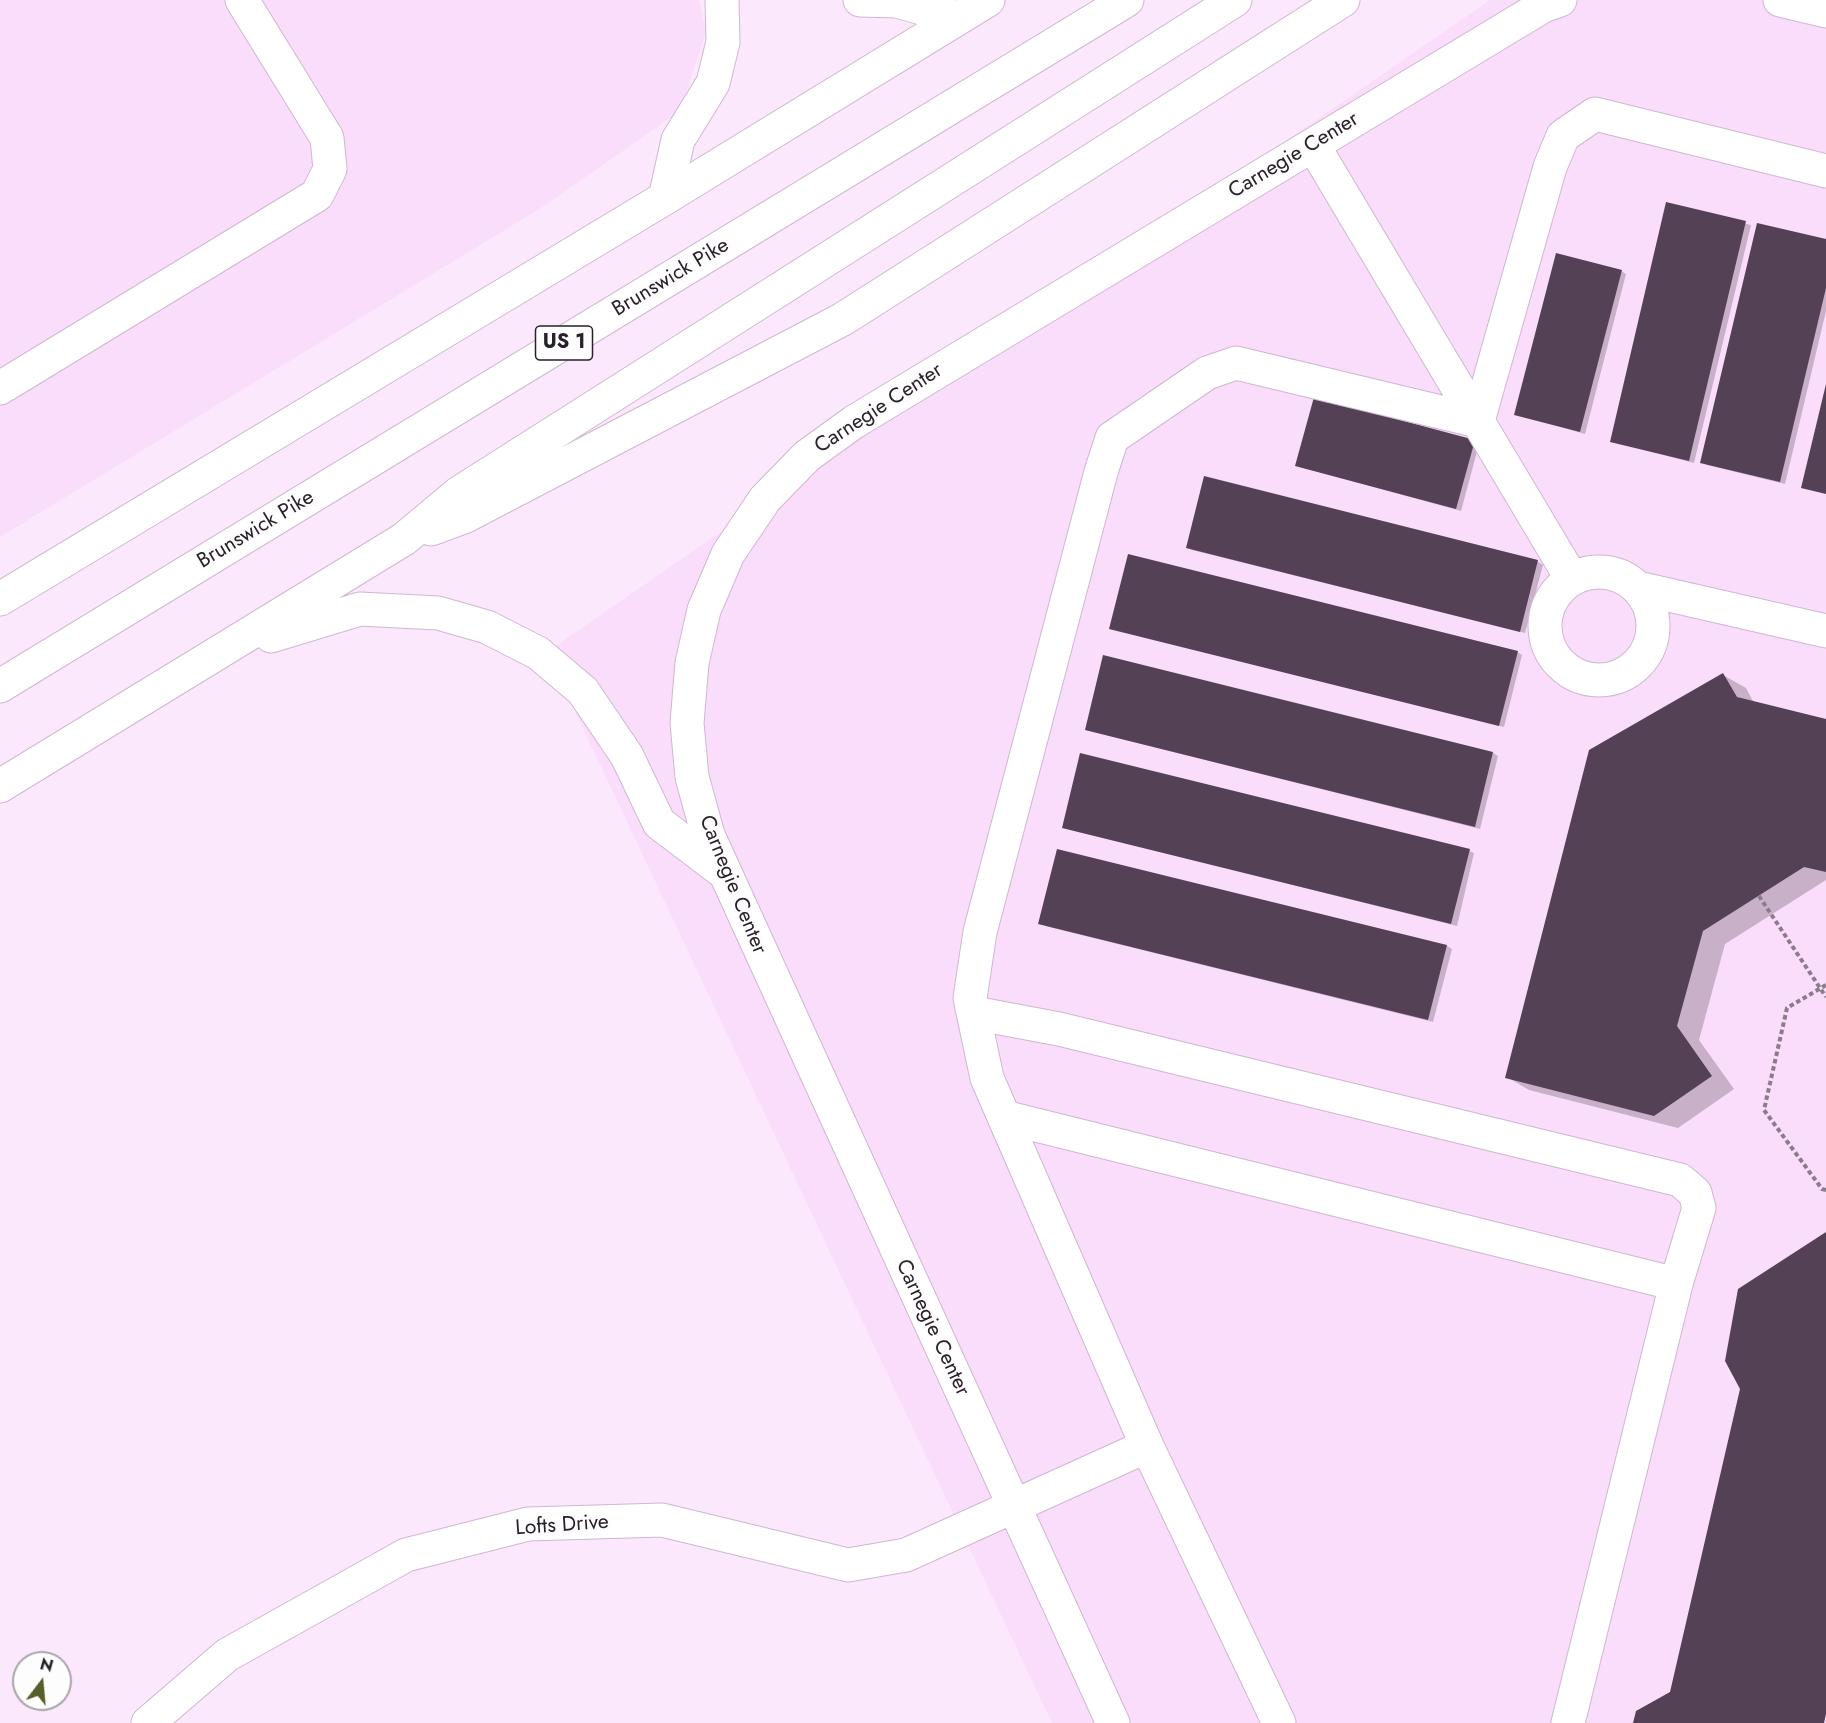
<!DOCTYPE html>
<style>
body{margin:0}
#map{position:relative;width:1826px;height:1723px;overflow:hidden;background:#fce8fd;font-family:Jost,sans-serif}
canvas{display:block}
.north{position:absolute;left:12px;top:1651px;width:60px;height:60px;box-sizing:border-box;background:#fdfdfd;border:2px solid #a8a5a8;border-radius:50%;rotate:16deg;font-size:16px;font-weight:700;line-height:24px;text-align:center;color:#292029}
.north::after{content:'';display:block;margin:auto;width:21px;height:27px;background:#575d2b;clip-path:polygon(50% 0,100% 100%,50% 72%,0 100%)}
</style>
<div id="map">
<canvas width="1826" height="1723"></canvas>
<div class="north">N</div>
</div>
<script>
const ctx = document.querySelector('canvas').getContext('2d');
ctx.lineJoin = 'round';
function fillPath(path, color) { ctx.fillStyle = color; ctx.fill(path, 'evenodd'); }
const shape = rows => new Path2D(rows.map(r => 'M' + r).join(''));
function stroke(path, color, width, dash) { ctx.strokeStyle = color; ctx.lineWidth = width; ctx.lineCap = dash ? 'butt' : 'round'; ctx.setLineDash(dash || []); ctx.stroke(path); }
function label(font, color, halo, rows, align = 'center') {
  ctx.font = font + ' Jost,sans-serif'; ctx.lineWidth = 6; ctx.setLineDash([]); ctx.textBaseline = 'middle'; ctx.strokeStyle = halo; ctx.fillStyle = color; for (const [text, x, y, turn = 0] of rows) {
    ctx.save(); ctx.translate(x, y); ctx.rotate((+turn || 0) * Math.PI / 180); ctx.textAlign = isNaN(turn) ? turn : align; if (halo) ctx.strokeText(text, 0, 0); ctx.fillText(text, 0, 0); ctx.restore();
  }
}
const built = shape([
 [0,0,699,0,706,32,680,111,541,208,0,537],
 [1490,0,1826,0,1826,1723,1052,1723,547,652]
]);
const shadow = shape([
 [1668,204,1751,225,1694,463,1611,441],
 [1826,241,1826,311,1785,484,1707,465,1702,462],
 [1621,271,1626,274,1585,434,1516,414],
 [1479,444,1461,511,1297,466],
 [1205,478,1538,562,1543,565,1525,633,1192,550,1187,547],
 [1111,628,1517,652,1522,655,1504,727],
 [1723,675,1746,688,1754,703,1826,720,1826,880,1725,944,1699,1040,1734,1089,1678,1128,1529,1090,1507,1077],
 [1086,730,1493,753,1498,756,1480,829],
 [1064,828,1469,851,1474,853,1457,926],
 [1045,926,1447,946,1452,949,1433,1022]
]);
const building = shape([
 [1666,202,1746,221,1689,461,1610,442],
 [1757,223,1826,239,1826,288,1780,482,1700,463],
 [1556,253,1622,270,1580,432,1514,415],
 [1826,384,1826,494,1801,488],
 [1314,397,1475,440,1456,509,1295,466],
 [1204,476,1538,560,1520,632,1186,548],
 [1128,554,1518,651,1499,726,1109,629],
 [1103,655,1493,752,1475,827,1085,730],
 [1723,673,1737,697,1826,719,1826,872,1804,867,1703,931,1677,1026,1712,1076,1654,1116,1505,1078,1589,750],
 [1080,753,1470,849,1451,924,1062,828],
 [1057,849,1447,945,1428,1020,1038,924],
 [1826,1232,1826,1714,1824,1723,1633,1723,1636,1711,1670,1692,1740,1389,1725,1361,1738,1289]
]);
const path = shape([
 [1759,896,1826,997],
 [1826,985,1787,1008,1764,1110,1822,1189,1826,1190]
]);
const minor = shape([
 [860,0,897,1,957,18],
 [1780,0,1826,11],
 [1313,145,1572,579],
 [665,198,678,140,713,83,723,42,722,0],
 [0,388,317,195,330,169,327,138,242,0],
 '1545 626a54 54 0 1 1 108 0a54 54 0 1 1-108 0Z',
 [1638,588,1826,631],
 [974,1013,1059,1029,1680,1180,1695,1193,1699,1208,1676,1284],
 [1004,1117,1676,1284,1568,1723],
 [148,1723,227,1655,406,1555,528,1524,662,1520,848,1565,906,1555,1147,1446],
 [1113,1723,708,835,692,777,687,723,692,663,704,610,728,554,765,499,807,456,854,422,1543,6,1560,0],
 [1279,1723,1147,1446,987,1078,970,998,980,932,1101,472,1112,438,1207,373,1236,363,1478,421,1550,167,1563,136,1595,114,1826,171]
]);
const highway = shape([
 [431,529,466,516,843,319,1343,0],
 [0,599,665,198,988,0],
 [271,636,360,609,438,613,487,627,538,653,583,691,627,756,659,823,721,870],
 [0,686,1127,0],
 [0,786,404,539,459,493,1235,0]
]);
const shields = [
 [564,343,57]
];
const shieldNames = [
 ["US 1",564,343]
];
const streetNames = [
 ["Carnegie Center",1294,156,-31],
 ["Brunswick Pike",671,278,-31],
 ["Carnegie Center",879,409,-33],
 ["Brunswick Pike",256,530,-31],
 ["Carnegie Center",732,885,68],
 ["Carnegie Center",932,1328,65],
 ["Lofts Drive",562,1526,-4]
];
fillPath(built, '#fadcfb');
fillPath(shadow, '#0003');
fillPath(building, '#554156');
stroke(minor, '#cfb7d0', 35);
stroke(highway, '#cfb7d0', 35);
stroke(path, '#8a7c8a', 4, [4.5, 3]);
stroke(minor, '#fff', 33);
stroke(highway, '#fff', 33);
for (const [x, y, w] of shields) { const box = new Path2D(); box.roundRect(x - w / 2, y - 17, w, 34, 4.5); ctx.fillStyle = '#fdfdfd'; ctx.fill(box); stroke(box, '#292029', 1.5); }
label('bold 20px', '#292029', null, shieldNames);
label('21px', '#292029', '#fdfdfd', streetNames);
</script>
